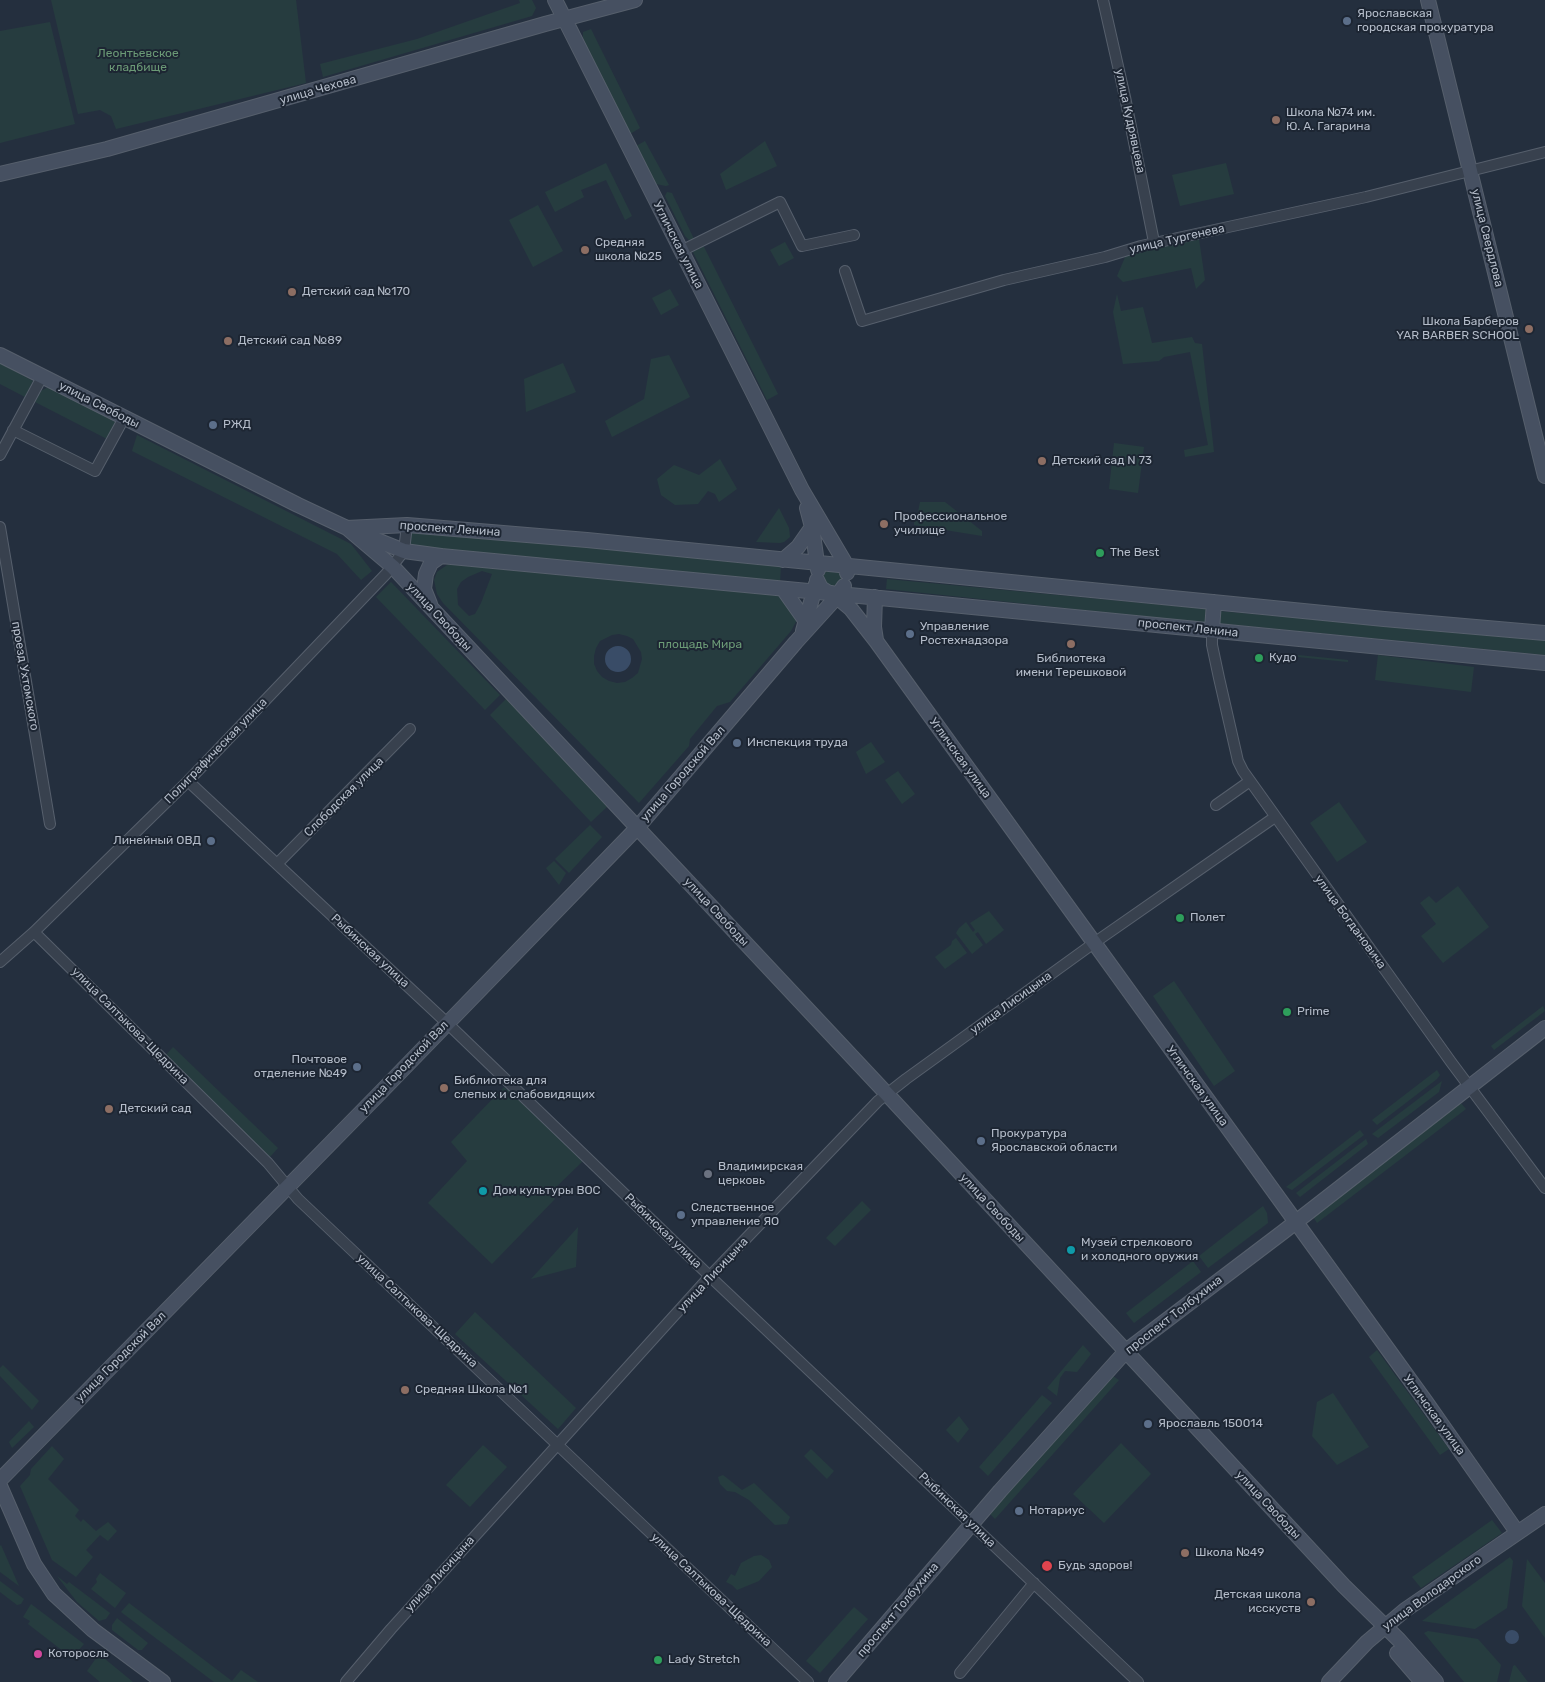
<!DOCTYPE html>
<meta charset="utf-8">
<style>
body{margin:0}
canvas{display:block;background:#242f3e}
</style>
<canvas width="1545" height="1682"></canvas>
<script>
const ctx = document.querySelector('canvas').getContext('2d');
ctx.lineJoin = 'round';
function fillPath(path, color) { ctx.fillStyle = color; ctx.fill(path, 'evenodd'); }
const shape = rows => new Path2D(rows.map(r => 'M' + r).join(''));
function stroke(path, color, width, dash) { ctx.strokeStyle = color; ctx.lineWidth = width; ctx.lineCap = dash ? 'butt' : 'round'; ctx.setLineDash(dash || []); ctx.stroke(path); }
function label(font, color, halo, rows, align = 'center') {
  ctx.font = font + ' Rubik,sans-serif'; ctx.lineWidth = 4; ctx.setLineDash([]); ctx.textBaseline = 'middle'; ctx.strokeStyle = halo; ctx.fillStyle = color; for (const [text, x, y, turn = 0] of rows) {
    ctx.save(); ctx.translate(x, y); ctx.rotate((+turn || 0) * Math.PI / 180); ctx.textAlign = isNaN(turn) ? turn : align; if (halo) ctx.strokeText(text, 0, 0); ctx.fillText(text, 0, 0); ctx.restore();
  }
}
const green = shape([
 [51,0,296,0,306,83,116,129,111,116,100,110,78,114],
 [519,0,532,0,536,8,532,16,323,77,320,64,417,39,520,3],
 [50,22,75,124,0,143,0,31],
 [591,29,640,128,630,134,583,38,583,32],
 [645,141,669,185,666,186,656,184,636,146],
 [765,141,777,166,726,190,720,174],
 [606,163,632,216,625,220,606,180,581,190,584,197,555,212,545,192],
 [1226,163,1234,194,1180,206,1172,175],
 [667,192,672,193,694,239,689,240,685,236,665,196],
 [538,205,563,251,533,267,509,220],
 [1199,239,1205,280,1196,289,1191,268,1123,282,1117,276,1126,255],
 [785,242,794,258,779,266,770,250],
 [703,245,778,394,767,400,693,252,695,248],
 [670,289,679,305,661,315,652,298],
 [1117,294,1121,311,1143,307,1152,343,1192,337,1195,343,1202,344,1214,452,1185,457,1184,450,1208,445,1190,352,1164,357,1159,361,1123,364,1113,312],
 [669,355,690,397,612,437,605,421,644,399,651,359],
 [0,363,33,381,25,397,0,384],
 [563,363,576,392,526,412,524,379],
 [50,386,116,422,107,439,35,402,41,391],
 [137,435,351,544,372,571,361,580,337,554,132,451],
 [1114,443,1144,447,1138,493,1109,489],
 [720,459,737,489,719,502,715,494,708,491,698,504,675,505,661,495,657,479,674,465,699,475],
 [920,502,945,502,982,531,982,536,914,525,914,515,918,512],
 [779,508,789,528,790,537,784,542,780,543,756,542],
 [418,531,781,565,780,583,412,547,409,543,410,534],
 [450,563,776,593,785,597,798,618,791,631,730,702,717,706,690,739,689,746,639,803,443,603,437,594,434,580,437,572],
 [482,571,492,574,481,603,475,614,469,616,458,605,457,589,461,582,468,577],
 [619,634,627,636,633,639,641,652,642,659,638,673,632,678,625,682,617,683,609,681,602,677,597,671,594,664,594,656,596,648,600,641,612,635],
 '823 578a9 9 0 1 1 18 0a9 9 0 1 1-18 0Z',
 [887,579,1207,609,1206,623,886,589],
 [391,582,500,695,485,710,376,597],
 [1218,611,1545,640,1545,655,1216,623],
 [1298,655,1348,660,1348,662,1298,657],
 [1378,655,1474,667,1471,692,1375,680],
 [507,698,608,806,591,822,490,715],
 [871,742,885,762,866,774,856,752],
 [898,771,915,794,902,804,885,780],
 [1339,802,1367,842,1337,862,1310,823],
 [590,825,602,837,569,873,555,859],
 [554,861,566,873,559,885,546,868],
 [1458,886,1489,927,1443,963,1421,936,1436,924,1420,903,1429,896,1436,903],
 [989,911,1004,930,986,944,978,932,975,934,983,945,972,954,956,933,959,928,966,922,973,932,975,930,970,923],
 [956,938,967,953,945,969,935,957,951,945,952,941],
 [1174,981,1235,1071,1214,1086,1153,996],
 [1543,1006,1545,1011,1494,1050,1491,1046],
 [173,1047,278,1148,270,1157,165,1056],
 [1437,1070,1440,1075,1437,1079,1377,1125,1372,1120],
 [1442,1081,1439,1092,1378,1138,1372,1134],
 [504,1087,507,1090,508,1087,545,1122,544,1124,554,1134,557,1132,583,1161,550,1193,555,1199,492,1264,428,1203,467,1161,451,1142],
 [1460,1102,1466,1109,1317,1223,1312,1215],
 [1360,1130,1364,1135,1292,1190,1286,1187],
 [1366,1139,1368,1144,1300,1197,1296,1193],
 [862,1201,871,1210,835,1246,826,1238],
 [1263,1206,1267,1213,1268,1223,1208,1268,1199,1256],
 [578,1227,576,1267,531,1279],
 [1193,1261,1201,1272,1134,1323,1126,1313],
 [475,1312,576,1408,558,1429,455,1334],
 [1083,1345,1091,1354,1077,1372,1065,1371,1060,1378,1057,1396,1047,1388],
 [1377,1350,1449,1449,1440,1455,1369,1357],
 [3,1365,39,1401,32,1410,0,1376,0,1368],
 [1113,1376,1119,1380,995,1519,989,1513],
 [1333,1393,1369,1447,1337,1465,1312,1436,1317,1402],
 [1042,1395,1052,1403,988,1476,979,1467],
 [959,1416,969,1429,958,1443,946,1430],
 [29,1421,34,1427,12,1448,9,1442],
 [1121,1443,1151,1474,1104,1523,1073,1494],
 [483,1445,507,1467,470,1507,446,1485],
 [52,1446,64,1459,48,1479,79,1510,75,1516,81,1522,83,1519,96,1531,108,1522,117,1531,108,1541,100,1535,86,1550,93,1557,76,1577,52,1560,20,1486,30,1475,31,1469],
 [811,1449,834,1471,827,1479,804,1456],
 [723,1475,742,1490,754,1483,790,1517,787,1524,775,1525,749,1500,735,1492,727,1491,720,1484,718,1477],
 [1492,1520,1502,1533,1421,1588,1412,1577],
 [1,1545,19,1586,0,1572,0,1546],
 [761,1555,769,1560,772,1567,759,1581,737,1590,732,1585,726,1582,731,1574,735,1576,741,1563,754,1556],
 [1510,1557,1513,1561,1507,1608,1475,1629,1422,1621],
 [1527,1559,1545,1583,1545,1638,1522,1606],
 [100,1573,126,1593,115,1608,91,1589,97,1582,96,1579],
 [57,1576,67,1584,69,1582,110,1613,106,1619,99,1621,77,1602],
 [0,1581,24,1599,21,1604,17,1605,0,1592],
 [129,1603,232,1681,241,1670,258,1682,214,1682,121,1612],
 [31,1604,84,1644,72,1658,28,1624,30,1621,23,1617],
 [854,1607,868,1619,820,1673,806,1661],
 [117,1618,148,1643,142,1650,138,1650,112,1630,112,1625],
 [1428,1631,1478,1639,1501,1665,1497,1682,1464,1682,1424,1633],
 [99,1654,133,1682,100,1682,87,1671],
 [1515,1665,1528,1682,1509,1682,1513,1666]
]);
const water = shape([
 '605 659a13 13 0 1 1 26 0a13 13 0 1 1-26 0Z',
 '1505 1637a7 7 0 1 1 14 0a7 7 0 1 1-14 0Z'
]);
const street = shape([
 [1103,0,1125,97,1154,242],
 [681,251,780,202,802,246,854,235],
 [845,271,862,321,1004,280,1105,257,1141,246,1366,197,1545,152],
 [13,430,95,471,124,418],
 [0,455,42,377],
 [0,527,50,824],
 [1212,630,1212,645,1219,678,1238,761,1243,771,1451,1062,1545,1188],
 [188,781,447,1023,719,1285,1138,1682],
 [1216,805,1250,781],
 [277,864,410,729],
 [34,932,268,1163,298,1199,808,1682],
 [0,962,34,932,188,781,386,574,404,551,407,525],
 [960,1673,1034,1583],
 [346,1682,391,1629,710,1276,878,1101,906,1079,1094,943,1275,817]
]);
const secondary = shape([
 [555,0,802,490,844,561,847,573],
 [1428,0,1545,476],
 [0,174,107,149,545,24,635,0],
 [0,355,298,505,347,528,393,567,886,1093,1344,1586,1399,1640,1436,1682],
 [807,508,812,527,818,570],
 [347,528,407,525,587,540,1384,619,1545,633],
 [359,533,404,551,441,556,829,593],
 [783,560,798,547,812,527],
 [817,580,821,588,829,593,1545,663],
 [783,589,807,623],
 [832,593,851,609,876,641,1426,1402,1517,1532],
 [875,597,874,627,876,640],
 [430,604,424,589,426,574,431,563,441,556],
 [1212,630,1214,602],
 [803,631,816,584],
 [0,1480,377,1096,637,828,796,642,835,599,844,586],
 [0,1486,34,1564,54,1594,93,1630,163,1682],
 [1397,1653,1422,1682],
 [836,1682,1000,1491,1126,1351,1283,1232,1545,1028],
 [1329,1682,1367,1642,1405,1610,1545,1514]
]);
const markers = [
 [1347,21,5,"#5c6f8a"],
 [1276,120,5,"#8d6e63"],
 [585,250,5,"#8d6e63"],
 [292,292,5,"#8d6e63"],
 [1529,329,5,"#8d6e63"],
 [228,341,5,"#8d6e63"],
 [213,425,5,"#5c6f8a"],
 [1042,461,5,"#8d6e63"],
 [884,524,5,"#8d6e63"],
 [1100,553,5,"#2e9e5b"],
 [910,634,5,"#5c6f8a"],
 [1071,644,5,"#8d6e63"],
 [1259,658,5,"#2e9e5b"],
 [737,743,5,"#5c6f8a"],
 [211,841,5,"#5c6f8a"],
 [1180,918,5,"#2e9e5b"],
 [1287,1012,5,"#2e9e5b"],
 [357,1067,5,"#5c6f8a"],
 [444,1088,5,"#8d6e63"],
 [109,1109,5,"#8d6e63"],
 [981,1141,5,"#5c6f8a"],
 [708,1174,5,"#6b7280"],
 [483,1191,5,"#0f9aa8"],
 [681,1215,5,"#5c6f8a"],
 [1071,1250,5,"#0f9aa8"],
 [405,1390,5,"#8d6e63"],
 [1148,1424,5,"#5c6f8a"],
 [1019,1511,5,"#5c6f8a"],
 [1185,1553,5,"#8d6e63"],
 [1047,1566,6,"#e0444e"],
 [1311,1602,5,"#8d6e63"],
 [38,1654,5,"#d1479c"],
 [658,1660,5,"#2e9e5b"]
];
const poiNames = [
 ["Ярославская",1357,14],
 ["городская прокуратура",1357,28],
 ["Школа №74 им.",1286,113],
 ["Ю. А. Гагарина",1286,127],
 ["Средняя",595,243],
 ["школа №25",595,257],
 ["Детский сад №170",302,292],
 ["Школа Барберов",1519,322,"right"],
 ["YAR BARBER SCHOOL",1519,336,"right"],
 ["Детский сад №89",238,341],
 ["РЖД",223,425],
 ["Детский сад N 73",1052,461],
 ["Профессиональное",894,517],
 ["училище",894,531],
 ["The Best",1110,553],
 ["Управление",920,627],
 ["Ростехнадзора",920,641],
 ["Кудо",1269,658],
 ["Библиотека",1071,659,"center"],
 ["имени Терешковой",1071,673,"center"],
 ["Инспекция труда",747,743],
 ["Линейный ОВД",201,841,"right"],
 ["Полет",1190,918],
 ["Prime",1297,1012],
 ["Почтовое",347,1060,"right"],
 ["отделение №49",347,1074,"right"],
 ["Библиотека для",454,1081],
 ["слепых и слабовидящих",454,1095],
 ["Детский сад",119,1109],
 ["Прокуратура",991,1134],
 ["Ярославской области",991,1148],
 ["Владимирская",718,1167],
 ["церковь",718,1181],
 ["Дом культуры ВОС",493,1191],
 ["Следственное",691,1208],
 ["управление ЯО",691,1222],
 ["Музей стрелкового",1081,1243],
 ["и холодного оружия",1081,1257],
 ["Средняя Школа №1",415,1390],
 ["Ярославль 150014",1158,1424],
 ["Нотариус",1029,1511],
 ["Школа №49",1195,1553],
 ["Будь здоров!",1058,1566],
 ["Детская школа",1301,1595,"right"],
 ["исскуств",1301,1609,"right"],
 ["Которосль",48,1654],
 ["Lady Stretch",668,1660]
];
const parkNames = [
 ["Леонтьевское",138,54],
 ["кладбище",138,68],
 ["площадь Мира",700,645]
];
const streetNames = [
 ["улица Чехова",318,90,-16],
 ["улица Кудрявцева",1130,121,78],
 ["улица Свердлова",1487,238,76],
 ["улица Тургенева",1177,239,-13],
 ["Угличская улица",678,245,63],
 ["улица Свободы",99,405,27],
 ["проспект Ленина",450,529,4],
 ["улица Свободы",439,617,47],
 ["проспект Ленина",1188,628,6],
 ["проезд Ухтомского",25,676,80],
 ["Полиграфическая улица",216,751,-46],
 ["Угличская улица",960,758,54],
 ["улица Городской Вал",683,774,-49],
 ["Слободская улица",344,797,-45],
 ["улица Свободы",716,912,47],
 ["улица Богдановича",1350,922,54],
 ["Рыбинская улица",370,951,43],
 ["улица Лисицына",1011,1003,-36],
 ["улица Салтыкова-Щедрина",130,1026,45],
 ["улица Городской Вал",404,1067,-46],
 ["Угличская улица",1197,1086,54],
 ["улица Свободы",992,1208,47],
 ["Рыбинская улица",663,1231,44],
 ["улица Лисицына",713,1275,-47],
 ["улица Салтыкова-Щедрина",417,1311,43],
 ["проспект Толбухина",1174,1315,-38],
 ["улица Городской Вал",121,1357,-45],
 ["Угличская улица",1434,1415,54],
 ["улица Свободы",1268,1505,47],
 ["Рыбинская улица",957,1510,44],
 ["улица Лисицына",440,1574,-48],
 ["улица Салтыкова-Щедрина",711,1590,43],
 ["улица Володарского",1432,1593,-36],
 ["проспект Толбухина",898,1610,-50]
];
fillPath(green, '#263c3f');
fillPath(water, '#394c67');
stroke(street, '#565f6c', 12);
stroke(secondary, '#565f6c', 16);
stroke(street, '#38414e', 10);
stroke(secondary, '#465061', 14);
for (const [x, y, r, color] of markers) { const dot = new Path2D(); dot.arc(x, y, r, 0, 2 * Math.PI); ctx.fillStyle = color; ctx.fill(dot); stroke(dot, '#1d2633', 2); }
label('12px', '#b4bcc9', '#1d2633', poiNames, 'left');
label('12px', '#6b9a76', '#1d2633', parkNames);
label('12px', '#b4bcc9', '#1d2633', streetNames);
</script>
